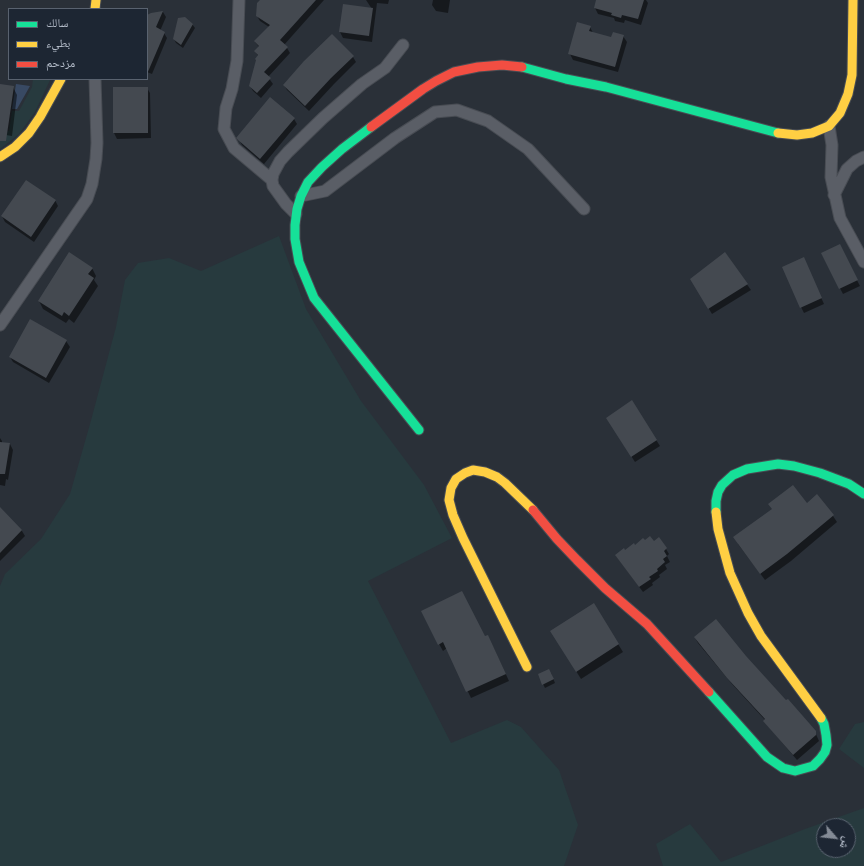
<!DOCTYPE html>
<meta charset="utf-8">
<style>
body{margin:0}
#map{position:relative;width:864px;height:866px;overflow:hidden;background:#2a3038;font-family:"Open Sans","Noto Naskh Arabic",sans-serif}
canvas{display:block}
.legend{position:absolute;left:8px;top:8px;width:140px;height:72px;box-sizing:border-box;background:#1d2633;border:1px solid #59626f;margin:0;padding:5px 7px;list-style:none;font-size:12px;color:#b4bcc9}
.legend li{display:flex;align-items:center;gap:8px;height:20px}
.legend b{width:20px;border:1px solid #59626f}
.north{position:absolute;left:816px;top:818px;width:40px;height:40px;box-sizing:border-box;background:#1d2633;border:1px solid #59626f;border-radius:50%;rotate:118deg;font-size:11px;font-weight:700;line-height:16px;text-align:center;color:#b4bcc9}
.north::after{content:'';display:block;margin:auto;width:14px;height:18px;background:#848b96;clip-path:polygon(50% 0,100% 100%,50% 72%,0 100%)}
</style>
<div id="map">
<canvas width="864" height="866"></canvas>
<ul class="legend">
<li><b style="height:5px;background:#16e098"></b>سالك</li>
<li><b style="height:5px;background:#ffcf43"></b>بطيء</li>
<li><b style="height:5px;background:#f24e42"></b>مزدحم</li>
</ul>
<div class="north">ش</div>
</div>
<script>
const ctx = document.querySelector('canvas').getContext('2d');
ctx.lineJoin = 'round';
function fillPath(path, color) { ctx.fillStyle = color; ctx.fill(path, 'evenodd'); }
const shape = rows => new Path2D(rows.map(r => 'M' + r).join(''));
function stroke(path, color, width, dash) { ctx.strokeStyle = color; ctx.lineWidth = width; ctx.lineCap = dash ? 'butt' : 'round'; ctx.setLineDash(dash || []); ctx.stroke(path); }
const green = shape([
 [33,79,50,80,35,112,19,134,0,149,0,130,9,131,12,111,19,111,32,87],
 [279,236,306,309,361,401,424,485,452,538,368,581,451,743,507,720,521,727,559,770,578,825,564,866,0,866,0,586,5,574,41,539,70,494,90,424,116,327,125,280,138,263,169,258,201,271],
 [864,722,864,768,839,749,855,724],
 [864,808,864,866,663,866,656,844,690,824,721,862,805,829],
 [824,826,848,826,848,850,824,850]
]);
const water = shape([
 [16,84,30,86,17,109,12,109]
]);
const shadow = shape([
 [261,0,324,0,284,45,287,48,290,53,268,77,273,84,261,98,253,91,250,86,258,56,255,51,259,47,255,42,269,27,260,21,257,16],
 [366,0,389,0,388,4,377,3,372,42,343,38,340,32,372,9],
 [433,0,450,0,448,13,436,11,432,5],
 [597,0,646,0,648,3,641,25,625,20,624,23,615,21,614,18,598,14,595,8],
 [163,12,166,17,160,31,164,33,167,38,152,74,147,72,147,17,151,14],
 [192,24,195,28,183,48,176,43,174,39],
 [590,27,593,33,612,38,623,36,627,42,618,72,573,60,570,54],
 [353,57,356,62,334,84,309,111,287,90,284,85],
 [0,85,13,87,17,95,12,136,0,134],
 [147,88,150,93,151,138,117,139,114,133],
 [294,119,297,124,264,164,242,145,238,138],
 [55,200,58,206,34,242,5,222,2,216],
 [842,251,860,286,843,294,822,254],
 [725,254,751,290,712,314,691,279],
 [806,264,824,304,804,313,801,307],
 [92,268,96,276,94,280,98,286,74,323,69,319,66,323,43,309,39,301],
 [31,321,66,341,70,347,49,383,13,362,10,357],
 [632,402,660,446,635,462,610,423],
 [0,438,2,441,2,443,10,444,13,450,8,480,6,479,5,486,0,485],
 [817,496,833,516,837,522,791,561,765,580,738,544,807,504],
 [0,509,22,531,25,536,0,561],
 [654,543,666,549,669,554,667,556,670,562,665,565,667,569,659,575,660,577,652,583,653,585,643,592,616,556,635,546],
 [461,592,485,637,488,636,491,642,509,681,471,698,447,648,443,651,439,644],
 [594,605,623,652,581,679,556,639],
 [695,638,745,656,815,732,819,741,797,760,768,726,765,720,732,684,698,643],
 [551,673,555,683,545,688,543,684]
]);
const building = shape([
 [260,0,316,0,280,40,288,47,264,72,271,78,257,93,249,86,256,60,255,59,258,55,254,51,259,46,254,41,270,25,256,16,257,3],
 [596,0,644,0,638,19,622,15,621,18,611,15,612,13,594,8],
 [343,4,373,8,369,36,339,32],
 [163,11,156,27,165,32,147,74,147,15,151,13],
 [185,17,193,24,181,45,173,39,178,18],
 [577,22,591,26,589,31,611,37,613,32,624,35,615,67,568,54],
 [332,34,354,56,331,78,305,106,283,85,304,61],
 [0,84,14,86,6,141,0,141],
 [113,87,148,87,148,133,113,133],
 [270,97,295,118,260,159,238,140,236,138],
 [26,180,56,200,31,237,1,216],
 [840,244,858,280,839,289,821,253],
 [69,252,93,268,88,274,94,278,69,316,64,312,62,316,38,301],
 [725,252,748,284,708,309,690,279],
 [804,257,822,298,800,308,782,267],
 [30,319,67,340,46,378,9,357],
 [632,400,657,440,631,457,606,418],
 [0,442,10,443,5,474,0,474],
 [793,485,807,503,817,494,834,515,787,554,760,574,733,537,772,509,768,504],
 [0,507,22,530,0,553],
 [650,536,654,541,659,537,667,548,664,551,667,556,663,559,665,562,657,569,658,571,649,577,651,579,639,587,615,555,624,548,625,550,634,543,635,545,643,538,645,540],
 [462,591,485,636,488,635,506,674,466,692,443,642,438,645,421,611],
 [594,603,619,644,576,672,550,631],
 [716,619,746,656,786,700,788,699,816,731,816,735,793,755,763,721,765,719,727,678,694,637],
 [549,669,554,679,542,685,538,674]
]);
const street = shape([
 [239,0,237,61,232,89,226,108,224,129,234,148,272,180],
 [829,126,832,145,831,177,840,218,864,262],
 [834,195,847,169,856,161,864,157],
 [301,196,325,191,395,138,435,112,457,110,488,121,528,149,584,209],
 [296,214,286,204,273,186,272,180,273,174,280,161,288,152,323,118,362,84,385,68,403,45],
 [0,325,87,199,92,184,96,159,97,143,95,79]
]);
const fast = shape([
 [522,67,566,79,606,87,778,133],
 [371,127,342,149,322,167,308,182,301,196,297,209,295,225,295,239,299,262,314,298,419,430],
 [716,512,716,501,718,492,722,485,733,475,747,469,778,464,794,466,820,473,849,484,864,494],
 [709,692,767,757,783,768,795,771,813,766,820,759,825,752,827,745,826,735,824,724,821,718]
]);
const slow = shape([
 [95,9,96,0],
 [778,133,797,135,812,133,829,126,840,113,848,94,852,75,853,0],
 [0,157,15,147,29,133,40,117,61,79],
 [716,512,718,529,730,573,748,613,761,636,821,718],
 [527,667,463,538,453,515,449,500,451,488,456,479,465,473,473,470,485,472,497,477,505,483,533,510]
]);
const jam = shape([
 [371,127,423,89,436,81,454,72,478,67,502,65,522,67],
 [533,510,557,539,577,560,605,588,647,624,709,692]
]);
fillPath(green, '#273a3e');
fillPath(water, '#384963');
fillPath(shadow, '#0007');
fillPath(building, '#444950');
stroke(street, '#484c53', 13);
stroke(fast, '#484c53', 11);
stroke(slow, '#484c53', 11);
stroke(jam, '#484c53', 11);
stroke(street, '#5a5e66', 11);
stroke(fast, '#16e098', 9);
stroke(slow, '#ffcf43', 9);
stroke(jam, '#f24e42', 9);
</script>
